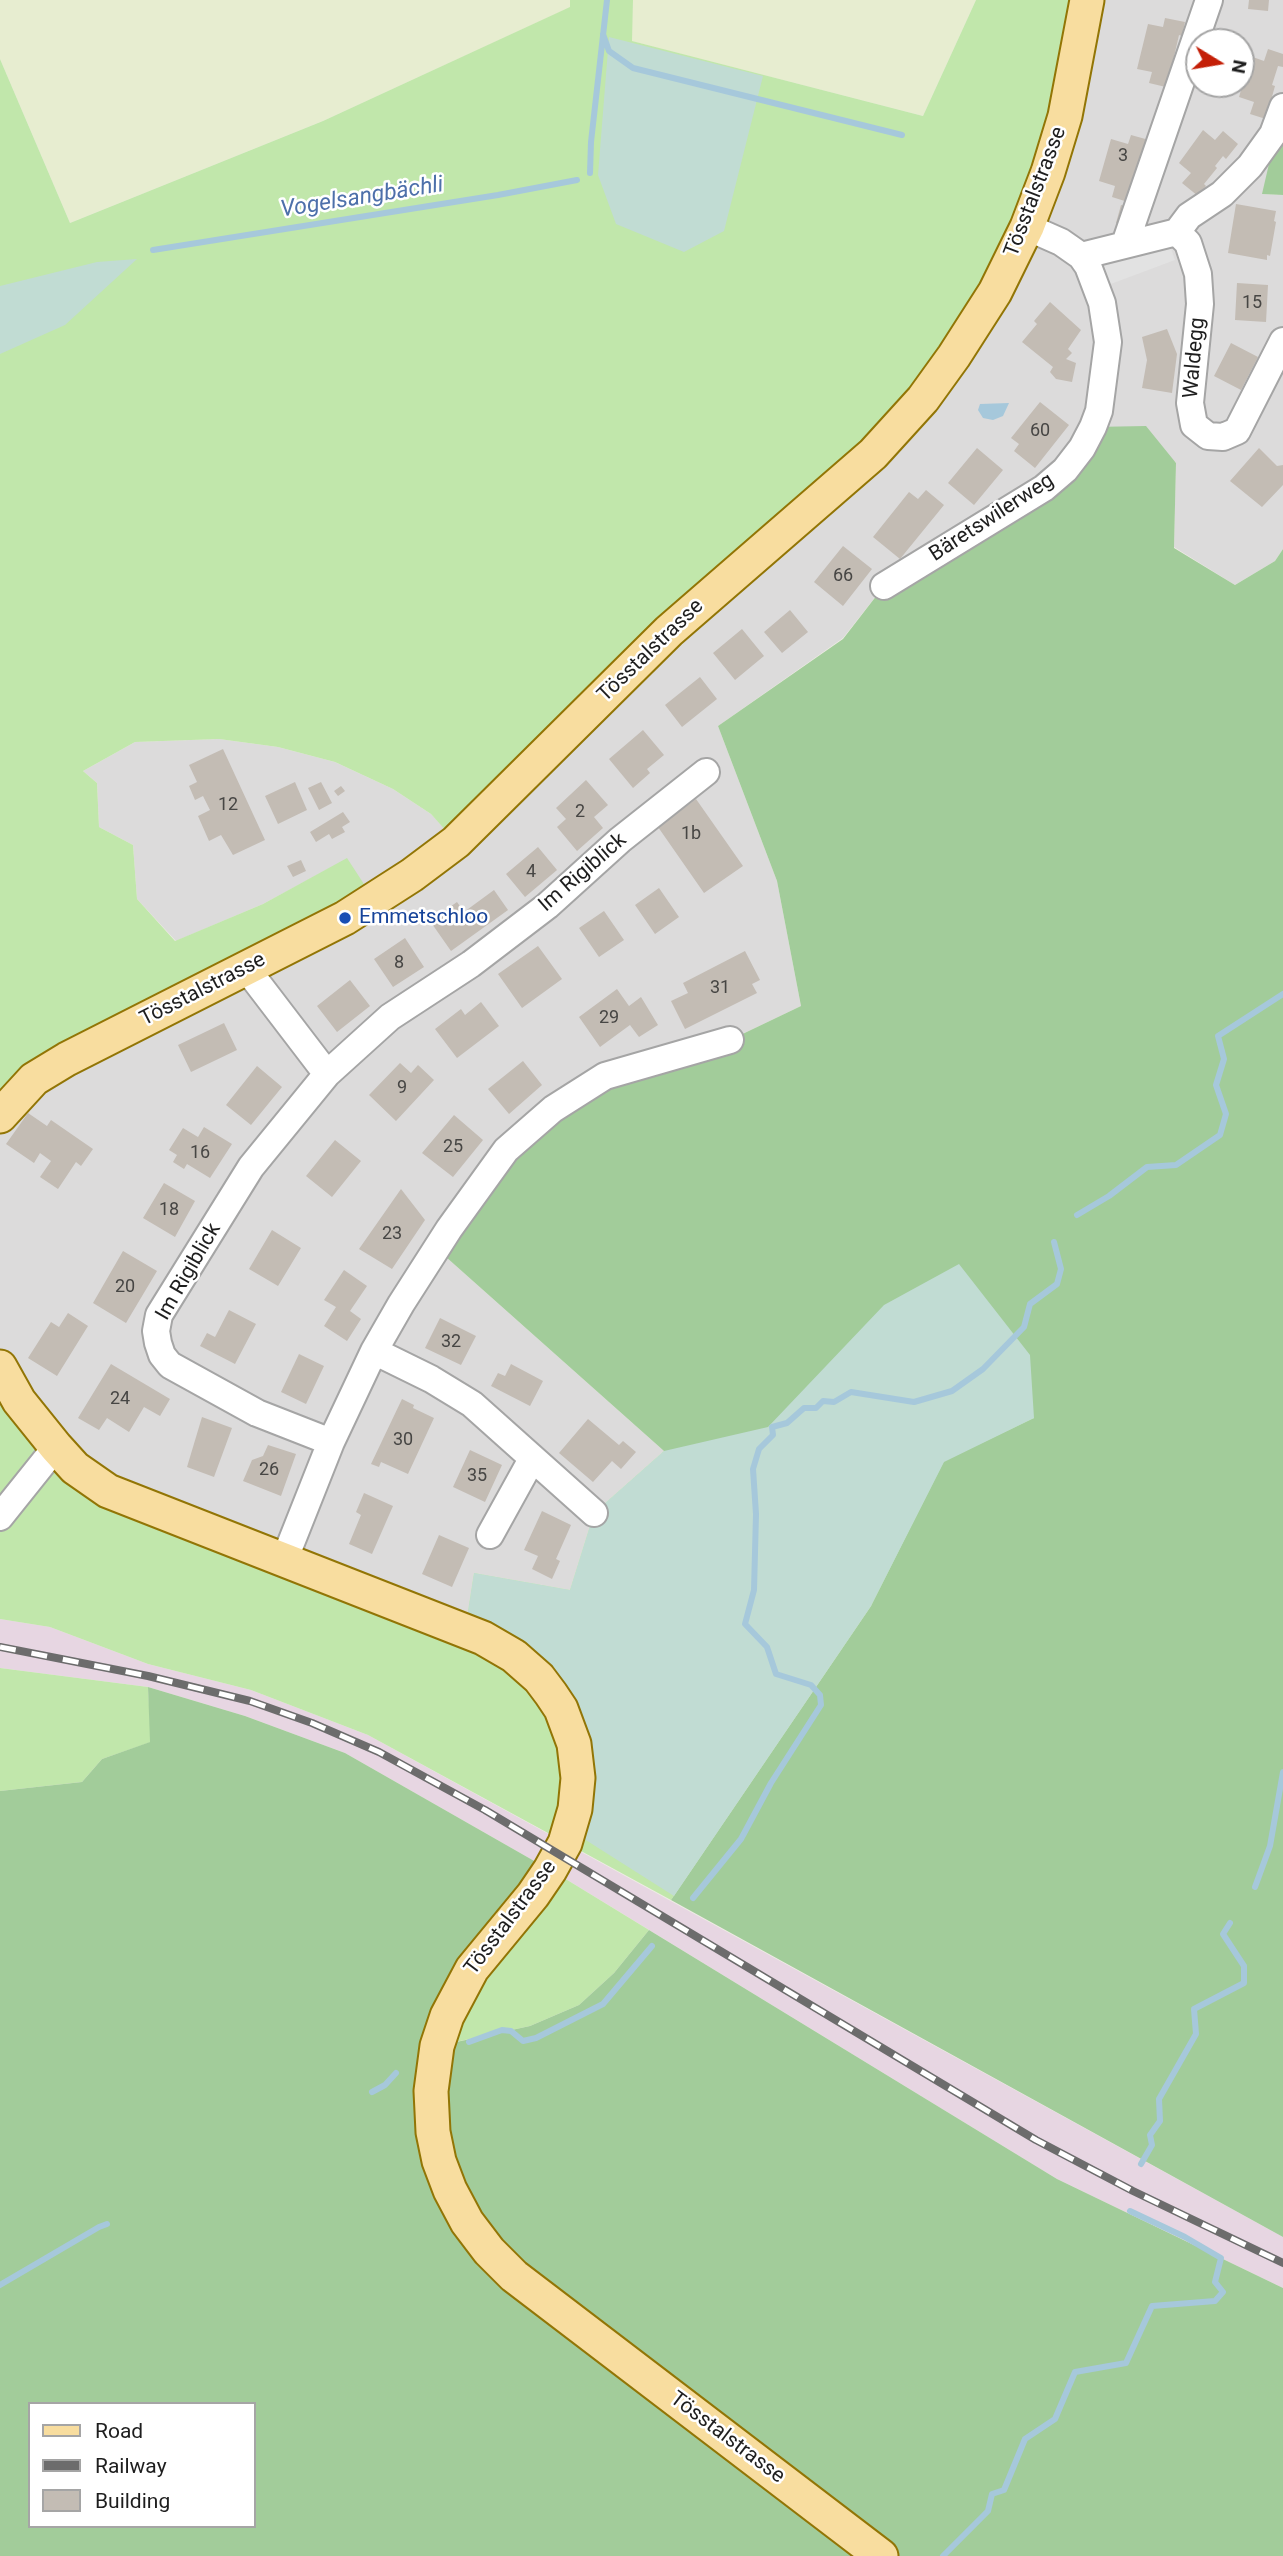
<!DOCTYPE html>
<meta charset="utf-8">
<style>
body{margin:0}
#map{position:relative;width:1283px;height:2556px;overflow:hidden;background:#eeece4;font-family:Roboto,sans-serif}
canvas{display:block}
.legend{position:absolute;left:28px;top:2402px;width:228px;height:126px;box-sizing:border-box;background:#fff;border:2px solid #a5a5a5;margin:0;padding:9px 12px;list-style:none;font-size:21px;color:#1e1e1e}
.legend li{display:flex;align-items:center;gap:14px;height:35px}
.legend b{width:35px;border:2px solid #a5a5a5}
.north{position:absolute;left:1185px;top:28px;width:70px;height:70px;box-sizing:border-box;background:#fff;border:2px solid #a5a5a5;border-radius:50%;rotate:101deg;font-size:19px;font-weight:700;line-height:28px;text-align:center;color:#1e1e1e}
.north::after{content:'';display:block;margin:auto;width:24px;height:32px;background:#c41f07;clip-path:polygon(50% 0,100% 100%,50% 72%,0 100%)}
</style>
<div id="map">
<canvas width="1283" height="2556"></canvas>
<ul class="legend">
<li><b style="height:9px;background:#f8dd9f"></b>Road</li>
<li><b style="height:9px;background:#6c6c6c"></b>Railway</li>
<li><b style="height:19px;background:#c3bcb4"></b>Building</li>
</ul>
<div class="north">N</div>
</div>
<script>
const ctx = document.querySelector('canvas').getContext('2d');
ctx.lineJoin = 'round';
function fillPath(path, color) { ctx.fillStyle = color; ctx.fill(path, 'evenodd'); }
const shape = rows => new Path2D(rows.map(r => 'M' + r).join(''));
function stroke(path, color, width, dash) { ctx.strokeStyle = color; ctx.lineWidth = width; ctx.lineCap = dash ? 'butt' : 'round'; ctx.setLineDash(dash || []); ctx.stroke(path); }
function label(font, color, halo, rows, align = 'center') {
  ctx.font = font + ' Roboto,sans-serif'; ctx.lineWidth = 5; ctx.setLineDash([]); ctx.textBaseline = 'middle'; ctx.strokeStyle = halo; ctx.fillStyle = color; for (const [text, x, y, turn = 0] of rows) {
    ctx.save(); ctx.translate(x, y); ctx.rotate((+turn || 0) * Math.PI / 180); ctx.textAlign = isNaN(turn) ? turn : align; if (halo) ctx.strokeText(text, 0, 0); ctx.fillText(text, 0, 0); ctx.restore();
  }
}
const residential = shape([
 [1087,0,1283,0,1283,107,1263,194,1283,195,1283,549,1275,561,1235,585,1174,547,1176,462,1082,448,884,586,843,638,718,726,777,881,801,1006,730,1040,437,1249,664,1451,594,1513,570,1590,474,1573,465,1631,75,1468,0,1365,0,1096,347,859,263,904,176,941,137,899,133,845,99,827,97,783,83,771,135,742,219,739,278,747,335,762,393,789,431,814,456,841],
 [1199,42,1241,42,1241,84,1199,84]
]);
const industrial = shape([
 [0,1619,50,1627,148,1664,251,1690,368,1735,1283,2237,1283,2288,1057,2179,564,1878,345,1753,245,1716,148,1687,0,1668]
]);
const farmland = shape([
 [0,0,570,0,571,7,323,121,70,223,0,59],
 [633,0,976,0,923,116,631,41]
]);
const grass = shape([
 [570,0,633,0,632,41,923,116,976,0,1087,0,1065,116,954,356,456,842,431,814,393,789,335,762,278,747,219,739,135,742,83,771,97,783,99,827,133,845,137,899,175,941,263,904,347,858,375,901,0,1096,0,59,70,223,323,121,570,7],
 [0,1365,75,1468,465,1630,474,1573,570,1590,594,1513,664,1451,759,1454,1034,1418,871,1606,671,1900,368,1735,251,1690,148,1664,50,1627,0,1619],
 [0,1668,148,1687,151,1742,102,1759,82,1782,0,1791],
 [564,1878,649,1930,614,1973,579,2005,530,2026,437,2046,447,2016]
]);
const forest = shape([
 [1283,107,1283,195,1262,194,1281,112],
 [1146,426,1176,463,1174,548,1235,585,1275,561,1283,549,1283,2237,671,1900,871,1606,944,1461,1034,1418,759,1454,664,1451,437,1249,553,1109,730,1040,801,1006,777,881,718,726,843,639,884,586,1044,488,1093,427],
 [148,1687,245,1716,345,1753,550,1870,438,2046,530,2026,579,2005,614,1973,649,1930,1057,2179,1283,2288,1283,2556,0,2556,0,1791,82,1782,102,1759,150,1742],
 [30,2404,254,2404,254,2526,30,2526]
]);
const wetland = shape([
 [609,37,763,76,724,231,684,252,616,224,598,175],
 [137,259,65,325,0,354,0,286,97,262],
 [959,1264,1030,1355,1034,1418,944,1462,871,1606,674,1896,570,1830,569,1729,465,1631,474,1573,570,1590,594,1513,664,1451,768,1427,884,1305]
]);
const parking = shape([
 [1166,234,1175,260,1108,285,1098,251]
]);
const water = shape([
 [1009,403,1003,416,993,420,983,418,978,410,980,404]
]);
const stream = shape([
 [603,34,609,51,633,68,902,135],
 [590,173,591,142,607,0],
 [153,250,498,195,577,180],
 [1077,1215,1109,1196,1147,1167,1176,1165,1220,1135,1226,1114,1216,1085,1224,1059,1218,1036,1283,994],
 [1255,1887,1270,1846,1283,1772],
 [693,1898,741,1839,771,1783,821,1705,820,1695,811,1685,776,1674,767,1647,745,1624,754,1590,756,1514,753,1469,759,1449,773,1435,772,1427,787,1423,804,1408,816,1408,823,1401,834,1402,851,1392,914,1402,952,1391,983,1369,1024,1327,1030,1304,1057,1284,1061,1269,1054,1242],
 [469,2042,502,2030,511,2031,523,2041,536,2038,603,2004,652,1946],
 [372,2092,385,2085,396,2073],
 [1141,2164,1152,2145,1150,2135,1160,2121,1159,2099,1196,2034,1194,2009,1244,1983,1244,1966,1223,1934,1230,1923],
 [0,2285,99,2227,107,2224],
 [943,2556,988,2511,992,2494,1004,2490,1025,2439,1055,2419,1075,2372,1126,2363,1152,2306,1215,2301,1223,2292,1215,2282,1221,2258,1185,2237,1130,2211]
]);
const building = shape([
 [1249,0,1269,0,1268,11,1248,9],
 [1165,18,1185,22,1182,36,1179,35,1170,74,1170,88,1149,83,1152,72,1137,69,1148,24,1163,27],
 [1268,49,1283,54,1283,67,1278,66,1272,85,1275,86,1270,104,1274,106,1269,120,1250,114,1254,102,1239,97,1245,77,1241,74,1247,55,1264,61],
 [1203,130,1215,140,1223,131,1238,144,1226,159,1223,156,1215,166,1217,168,1204,184,1206,186,1198,196,1182,183,1191,173,1179,163],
 [1131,135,1149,140,1146,152,1142,151,1131,187,1131,203,1112,197,1115,186,1099,181,1111,139,1128,144],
 [1236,204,1276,211,1274,221,1276,222,1270,256,1267,255,1267,260,1228,253],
 [1121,205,1130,207,1125,225,1116,223],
 [1237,283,1268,285,1266,322,1235,320],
 [1050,302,1081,330,1068,349,1072,353,1066,359,1076,363,1072,382,1056,379,1050,372,1053,367,1022,342,1037,324,1034,321],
 [1167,329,1177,354,1172,393,1142,388,1147,360,1142,337],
 [1231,343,1258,357,1241,390,1214,376],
 [1040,402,1069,425,1035,468,1014,451,1019,444,1011,438],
 [977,448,1003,470,974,505,948,483],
 [1259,448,1277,466,1283,465,1283,485,1262,507,1230,481],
 [926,490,944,505,900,559,873,537,909,492,918,499],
 [843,546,872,569,843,606,814,582],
 [790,610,808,632,782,653,764,632],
 [742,629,764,656,735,680,713,653],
 [700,677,717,699,682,727,665,705],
 [643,730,664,755,647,769,650,773,633,788,609,759],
 [223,749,265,840,233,855,221,835,209,841,198,816,210,810,203,796,195,800,189,786,197,782,189,765],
 [586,780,608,805,594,817,603,828,577,851,557,827,566,819,556,808],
 [295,782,307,810,278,824,265,796],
 [321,782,332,803,319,810,308,788],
 [341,786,345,791,338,796,334,791],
 [696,799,743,866,704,893,658,827],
 [343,812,350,822,342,827,345,832,332,839,329,834,316,842,310,832],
 [538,847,557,870,525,897,506,874],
 [301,860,306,871,293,877,287,866],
 [659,888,679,917,655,934,635,905],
 [494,890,508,910,451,951,430,921,457,902,464,912],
 [604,911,624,940,599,957,579,928],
 [405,938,424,967,393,987,374,959],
 [538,946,562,979,522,1008,498,974],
 [745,951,760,980,752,984,757,993,685,1029,671,1001,688,993,683,983],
 [350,980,370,1006,337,1032,317,1006],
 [617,989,629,1006,641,997,658,1025,639,1037,630,1025,600,1047,579,1017],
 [481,1002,499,1026,457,1058,435,1029,461,1009,465,1015],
 [224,1023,237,1050,191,1072,178,1045],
 [523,1061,542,1085,509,1114,488,1089],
 [400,1063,411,1073,418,1065,434,1080,396,1121,369,1095],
 [257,1066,282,1087,251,1125,226,1105],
 [28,1113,47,1126,51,1120,93,1149,81,1166,76,1162,58,1189,40,1177,51,1161,40,1153,34,1163,6,1144],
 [454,1115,483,1140,453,1177,422,1153],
 [204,1127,232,1144,210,1178,187,1164,184,1169,173,1162,177,1155,169,1150,183,1128,198,1137],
 [335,1140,361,1161,332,1197,306,1176],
 [164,1183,195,1201,175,1237,143,1218],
 [401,1189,425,1220,392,1269,359,1249],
 [272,1230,301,1248,278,1286,249,1269],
 [123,1251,157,1271,126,1323,93,1303],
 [344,1270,367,1286,350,1311,361,1319,347,1341,324,1326,336,1307,324,1300],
 [229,1310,256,1324,235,1364,200,1346,207,1333,215,1337],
 [68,1313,88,1326,57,1376,28,1358,51,1322,59,1327],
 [440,1318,476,1336,461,1365,425,1348],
 [299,1354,324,1366,306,1404,281,1392],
 [111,1364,170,1399,160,1416,144,1407,129,1432,107,1418,99,1430,78,1418],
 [511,1364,543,1381,530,1406,491,1386,498,1373,505,1376],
 [402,1399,414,1405,413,1408,434,1418,408,1474,381,1462,379,1467,371,1464],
 [202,1417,232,1428,214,1477,187,1467],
 [588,1419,619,1445,623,1441,636,1452,621,1469,612,1461,593,1482,559,1453],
 [268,1445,296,1454,281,1496,243,1481,252,1460,263,1456],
 [470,1450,502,1465,485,1502,453,1487],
 [364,1493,393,1506,372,1554,349,1544,361,1515,356,1512],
 [542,1511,571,1525,556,1559,560,1561,552,1579,532,1569,538,1556,524,1550],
 [439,1535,469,1548,452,1587,422,1574]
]);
const minor = shape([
 [1177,232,1188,243,1198,274,1200,304,1190,403,1194,425,1208,436,1223,437,1237,431,1283,341],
 [1125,244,1209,0],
 [1081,256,1177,232,1189,216,1222,194,1250,166,1273,134,1283,107],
 [884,586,1044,488,1065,470,1082,448,1093,427,1099,411,1108,342,1102,303,1088,266,1081,256,1061,242,1027,227],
 [246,968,327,1074],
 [374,1351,431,1379,472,1404,594,1513],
 [331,1442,257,1413,170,1365,162,1355,158,1343,156,1331,159,1315,251,1167,327,1074,390,1017,471,964,547,906,620,840,706,772],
 [0,1517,56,1447],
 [490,1535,532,1459],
 [285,1558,331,1442,374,1351,401,1304,449,1229,506,1150,553,1109,605,1076,730,1040]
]);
const major = shape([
 [0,1116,34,1079,67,1059,345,918,412,875,456,842,669,631,873,454,923,399,954,356,995,292,1027,227,1048,172,1065,116,1087,0],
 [0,1367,19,1401,56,1447,75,1468,108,1491,483,1638,514,1656,539,1678,551,1694,561,1709,574,1744,578,1778,575,1809,565,1843,550,1870,533,1895,472,1969,447,2016,437,2046,431,2091,433,2132,439,2161,450,2190,467,2222,489,2251,514,2276,881,2556]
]);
const rail = shape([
 [0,1647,148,1676,250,1701,312,1723,379,1752,485,1810,1036,2140,1133,2191,1283,2263]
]);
const markers = [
 [345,918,7,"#1a4fb4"]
];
const numberNames = [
 ["3",1123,156],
 ["15",1252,303],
 ["60",1040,431],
 ["66",843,576],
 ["12",228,805],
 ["2",580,812],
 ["1b",691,834],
 ["4",531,872],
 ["8",399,963],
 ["31",720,988],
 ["29",609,1018],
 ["9",402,1088],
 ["25",453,1147],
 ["16",200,1153],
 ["18",169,1210],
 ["23",392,1234],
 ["20",125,1287],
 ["32",451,1342],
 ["24",120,1399],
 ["30",403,1440],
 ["26",269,1470],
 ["35",477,1476]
];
const streetNames = [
 ["Tösstalstrasse",1036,192,-69],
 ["Waldegg",1195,358,-85],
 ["Bäretswilerweg",992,518,-33],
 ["Tösstalstrasse",651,651,-44],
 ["Im Rigiblick",583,873,-41],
 ["Tösstalstrasse",203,990,-27],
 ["Im Rigiblick",189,1272,-60],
 ["Tösstalstrasse",511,1918,-53],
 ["Tösstalstrasse",727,2438,37]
];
const transitNames = [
 ["Emmetschloo",359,918]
];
const waterNames = [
 ["Vogelsangbächli",362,198,-9]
];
fillPath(residential, '#dcdbdb');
fillPath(industrial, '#e7d6e2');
fillPath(farmland, '#e7edd0');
fillPath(grass, '#c1e7ab');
fillPath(forest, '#a2cc9a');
fillPath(wetland, '#c1dcd3');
fillPath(parking, '#e2e2e2');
fillPath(water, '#a6c8db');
stroke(stream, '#a6c8db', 6);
fillPath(building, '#c3bcb4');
stroke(minor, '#a5a5a5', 30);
stroke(major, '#927505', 37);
stroke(minor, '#fff', 26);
stroke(major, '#f8dd9f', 33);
stroke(rail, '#6c6c6c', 8);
stroke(rail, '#fff', 5, [16]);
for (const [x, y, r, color] of markers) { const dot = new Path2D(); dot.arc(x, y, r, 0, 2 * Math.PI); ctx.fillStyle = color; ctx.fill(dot); stroke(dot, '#fff', 2.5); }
label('18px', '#474644', null, numberNames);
label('21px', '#1e1e1e', '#fff', streetNames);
label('21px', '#164399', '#fff', transitNames, 'left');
label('italic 23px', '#4d70aa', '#fff', waterNames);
</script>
